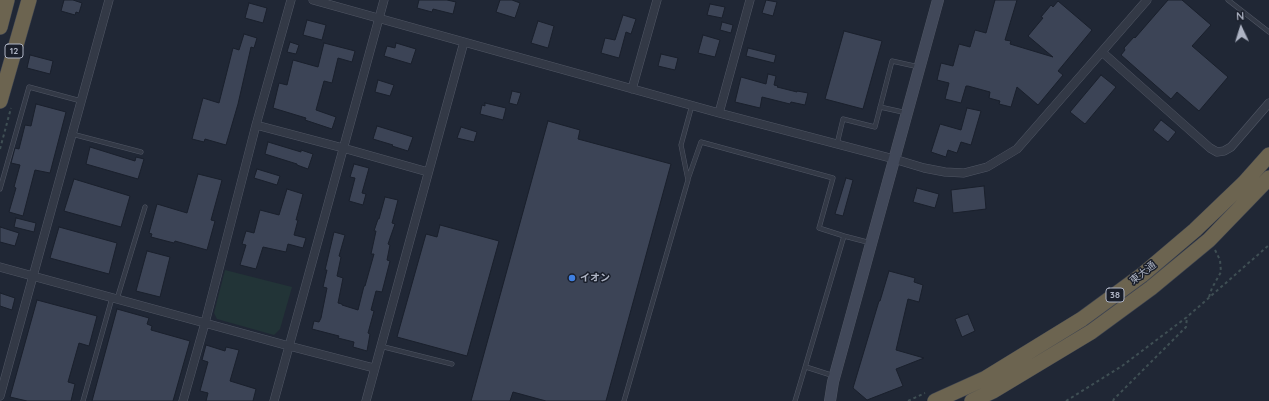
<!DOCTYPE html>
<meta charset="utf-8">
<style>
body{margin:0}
#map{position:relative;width:1269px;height:401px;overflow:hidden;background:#202735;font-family:Quicksand,sans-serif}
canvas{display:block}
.north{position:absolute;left:1221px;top:8px;width:40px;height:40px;-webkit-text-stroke:3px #191e2a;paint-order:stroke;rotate:356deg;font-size:11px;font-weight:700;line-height:16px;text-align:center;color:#adb3c3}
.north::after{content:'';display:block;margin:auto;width:14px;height:18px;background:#adb3c3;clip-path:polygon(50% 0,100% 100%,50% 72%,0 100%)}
</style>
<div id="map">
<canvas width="1269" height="401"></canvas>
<div class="north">N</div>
</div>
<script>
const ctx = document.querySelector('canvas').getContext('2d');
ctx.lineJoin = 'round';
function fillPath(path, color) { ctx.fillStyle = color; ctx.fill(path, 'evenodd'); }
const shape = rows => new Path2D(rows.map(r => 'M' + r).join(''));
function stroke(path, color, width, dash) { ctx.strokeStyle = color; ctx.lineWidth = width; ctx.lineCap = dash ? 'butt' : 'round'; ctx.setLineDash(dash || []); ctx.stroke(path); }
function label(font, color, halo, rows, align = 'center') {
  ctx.font = font + ' Quicksand,"Noto Sans JP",sans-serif'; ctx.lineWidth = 3; ctx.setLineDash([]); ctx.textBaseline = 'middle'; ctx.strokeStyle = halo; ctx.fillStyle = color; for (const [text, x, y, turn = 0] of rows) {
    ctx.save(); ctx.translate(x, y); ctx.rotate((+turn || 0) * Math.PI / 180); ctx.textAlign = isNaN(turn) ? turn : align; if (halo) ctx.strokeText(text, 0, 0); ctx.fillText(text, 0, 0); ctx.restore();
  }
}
const green = shape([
 [225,270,292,287,280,329,274,335,217,319,214,313]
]);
const building = shape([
 [64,0,73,0,82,3,79,13,76,12,75,15,61,11,64,0],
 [419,0,447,0,456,2,453,14,433,9,432,12,417,8,419,0],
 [500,0,512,0,520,3,515,18,496,12,500,0],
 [766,0,777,2,773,16,762,13,766,0],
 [995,0,1017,0,1005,40,1011,41,1010,44,1053,57,1028,36,1043,18,1041,17,1051,5,1053,7,1058,1,1092,30,1058,71,1063,75,1038,105,1017,87,1011,107,999,104,1000,101,989,98,990,92,968,86,966,86,961,103,945,99,949,83,937,80,941,63,953,66,959,44,970,47,975,30,986,33,995,0],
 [1168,0,1182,0,1211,25,1192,46,1228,77,1199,111,1177,92,1171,99,1121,55,1125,50,1124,48,1134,37,1135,38,1168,0],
 [249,3,267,8,263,23,245,18,249,3],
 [710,4,725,7,722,18,707,15,710,4],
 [623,15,636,19,631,34,626,32,619,58,601,53,605,38,615,40,623,15],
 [307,20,326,25,322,40,303,35,307,20],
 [538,21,554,26,548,48,531,43,538,21],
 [722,22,733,25,731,33,720,30,722,22],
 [844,31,882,41,863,109,825,99,844,31],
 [244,34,257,38,254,48,251,47,238,104,226,145,205,139,204,142,192,139,203,98,219,103,233,48,239,50,244,34],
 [703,35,720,40,715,57,698,53,703,35],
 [290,42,299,45,296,54,287,52,290,42],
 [324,43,355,51,352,62,338,58,332,83,324,81,316,110,336,117,332,129,305,120,306,118,273,108,279,83,287,85,293,60,318,67,324,43],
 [396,43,416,49,411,64,384,56,387,46,395,48,396,43],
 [748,48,776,55,774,63,746,56,748,48],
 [661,54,678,58,675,70,658,66,661,54],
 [30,55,53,61,50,74,27,68,30,55],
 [768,74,776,76,774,85,778,86,777,87,797,92,797,91,808,93,805,105,791,102,790,104,762,97,760,108,735,102,741,77,766,84,768,74],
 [1101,75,1116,87,1085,124,1070,112,1101,75],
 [378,80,394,85,390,96,375,92,378,80],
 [512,91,521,93,517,105,509,103,512,91],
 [485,103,506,108,503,120,480,114,482,105,485,106,485,103],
 [36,104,66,112,50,173,35,170,23,216,9,212,16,188,14,187,20,165,11,163,15,148,19,149,25,125,31,126,36,104],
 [967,108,981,111,971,145,961,142,957,153,948,150,946,157,931,152,940,124,961,130,967,108],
 [1161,120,1176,132,1168,142,1153,130,1161,120],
 [548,121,580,130,578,139,671,164,606,401,546,401,513,392,510,401,471,401,548,121],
 [377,126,413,137,408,151,392,146,393,145,373,139,377,126],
 [461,127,477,132,474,142,457,138,461,127],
 [268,142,301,152,301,150,313,154,308,169,297,165,297,164,265,154,268,142],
 [90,147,135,161,136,157,144,159,138,179,86,164,90,147],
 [354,164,369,168,362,193,366,194,363,205,349,201,355,178,350,177,354,164],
 [257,169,280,176,277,185,254,178,257,169],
 [198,174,222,180,211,220,215,221,207,250,175,241,174,243,151,237,152,234,149,233,157,204,187,213,198,174],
 [846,178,853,180,843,216,835,214,846,178],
 [74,179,130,196,121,227,64,211,74,179],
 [984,186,986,209,953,213,951,190,984,186],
 [917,188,939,194,935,208,913,202,917,188],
 [287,189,303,194,296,220,298,220,294,235,306,238,303,248,288,244,286,252,263,247,256,269,240,265,246,245,242,244,246,231,254,233,260,210,279,215,287,189],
 [385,197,398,200,392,223,395,224,388,244,390,245,387,260,390,261,382,292,376,291,371,310,374,311,368,333,370,334,367,351,353,347,354,342,338,338,339,336,312,329,314,321,319,322,321,318,327,288,323,287,327,270,325,270,334,232,345,235,339,256,341,257,337,276,343,278,338,303,342,304,342,305,358,310,364,286,365,286,374,254,371,254,376,231,374,231,378,219,379,219,385,197],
 [16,218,36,223,34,232,14,227,16,218],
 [440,225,499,241,467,356,397,337,426,234,437,237,440,225],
 [0,227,19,233,15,246,0,242,0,227],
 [59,227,117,243,109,274,50,258,59,227],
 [147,251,170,257,160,297,136,291,147,251],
 [889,271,915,278,914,282,923,285,919,302,908,299,896,350,924,358,896,369,903,386,867,400,853,388,879,301,880,301,889,271],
 [0,293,15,298,12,310,0,306,0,293],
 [37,300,97,316,89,346,79,343,68,382,75,384,71,401,27,401,10,397,37,300],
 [117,309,149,318,147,324,152,326,151,330,190,341,173,401,92,401,117,309],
 [968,314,975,331,962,337,955,319,968,314],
 [206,345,225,351,226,347,239,350,230,381,256,389,253,401,206,401,208,393,200,391,208,362,202,360,206,345]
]);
const path = shape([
 [0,149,11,108],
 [1209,297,1212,288,1221,272,1220,260,1215,250],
 [908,401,925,393],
 [1066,401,1122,366,1187,317,1269,245],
 [1113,401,1114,399,1186,327,1187,317]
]);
const lane = shape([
 [1228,0,1269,32],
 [880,107,907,113],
 [72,134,141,152],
 [837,144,843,119,875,127,892,61,919,67],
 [688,179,701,142,833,178,819,228,844,236],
 [0,189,29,87,81,101],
 [117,299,145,207],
 [380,346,452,364],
 [806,367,834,376],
 [83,401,112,298],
 [624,401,688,180,681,145,692,105],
 [795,401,844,236,871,243]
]);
const street = shape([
 [313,0,719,113,894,159,924,168,945,172,964,173,987,167,1017,149,1147,0],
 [1102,52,1210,148,1217,152,1224,151,1231,147,1269,103],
 [632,89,657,0],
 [719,113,750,0],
 [256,125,343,148,428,172],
 [0,267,289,346,374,368],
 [0,396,109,0],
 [183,401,205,323,256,125,291,0],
 [274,401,384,0],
 [366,401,464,42]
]);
const secondary = shape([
 [830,401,833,382,938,0]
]);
const highway = shape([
 [0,27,7,0],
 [0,101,29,0],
 [935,401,986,378,1082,319,1142,275,1195,230,1244,183,1269,155],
 [972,401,993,391,1091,332,1151,288,1209,240,1269,178]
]);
const markers = [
 [572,278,4,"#3f7fe0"]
];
const shields = [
 [14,51,18],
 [1115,295,18]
];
const shieldNames = [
 ["12",14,51],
 ["38",1115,295]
];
const streetNames = [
 ["東大通",1143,273,-38]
];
const poiNames = [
 ["イオン",580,278]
];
fillPath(green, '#223437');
fillPath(building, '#3c4456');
stroke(building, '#1a202c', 1);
stroke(lane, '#505664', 5);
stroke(street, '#505664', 9);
stroke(secondary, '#505664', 12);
stroke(highway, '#3d4350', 16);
stroke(path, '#3f4f54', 2, [3, 3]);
stroke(lane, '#333946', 4);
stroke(street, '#333946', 8);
stroke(secondary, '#414859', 11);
stroke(highway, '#6c6450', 15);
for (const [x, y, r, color] of markers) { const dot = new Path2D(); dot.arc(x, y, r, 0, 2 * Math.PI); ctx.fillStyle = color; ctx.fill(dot); stroke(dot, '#191e2a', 1.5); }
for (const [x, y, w] of shields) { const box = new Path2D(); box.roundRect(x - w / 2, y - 7, w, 14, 3); ctx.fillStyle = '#191e2a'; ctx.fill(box); stroke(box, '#adb3c3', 1); }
label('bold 9px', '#adb3c3', null, shieldNames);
label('10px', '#adb3c3', '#191e2a', streetNames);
label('bold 10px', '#adb3c3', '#191e2a', poiNames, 'left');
</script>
